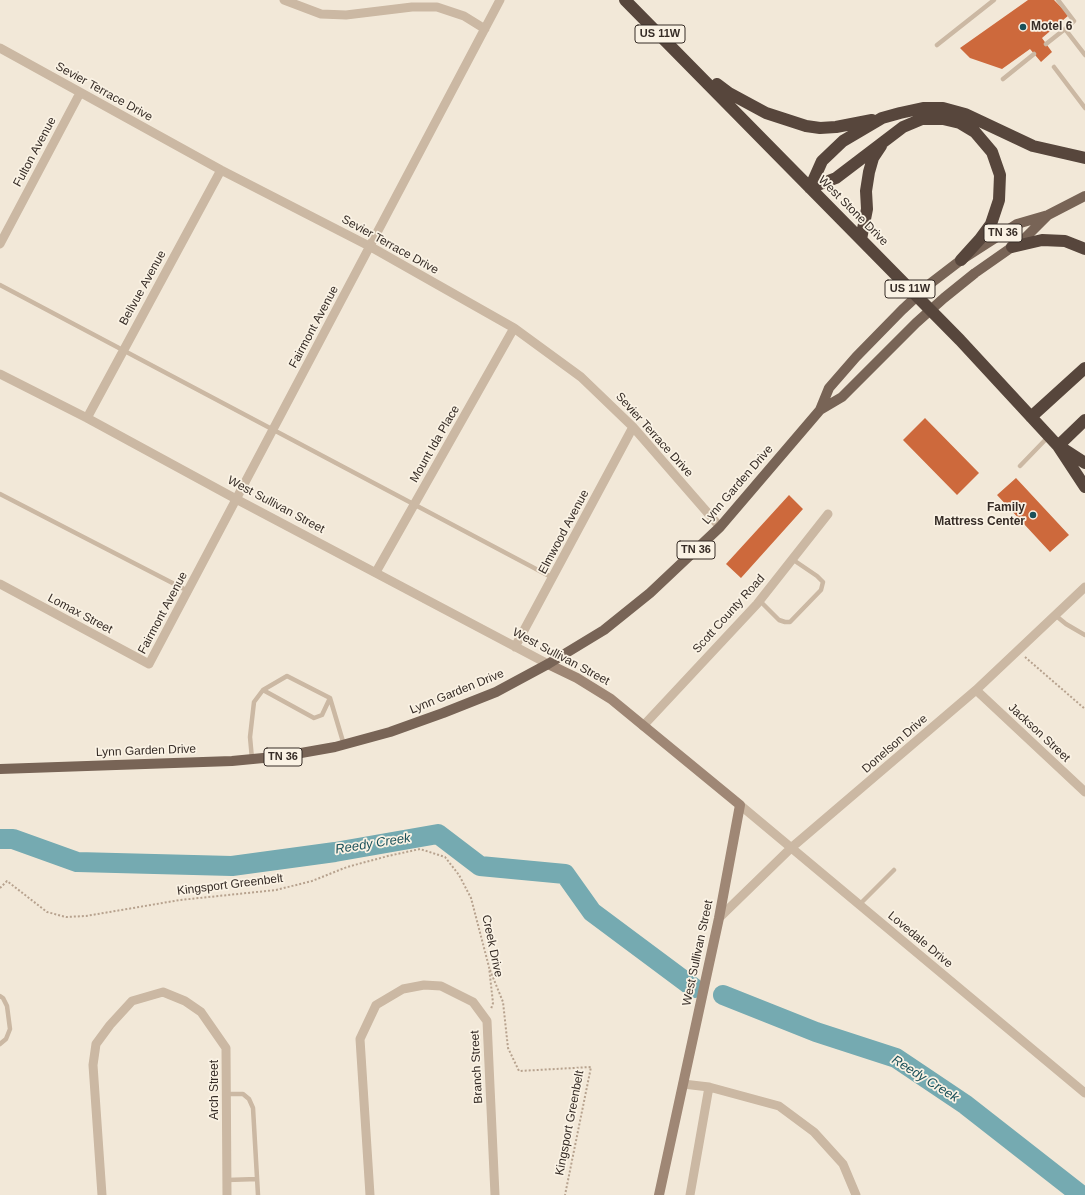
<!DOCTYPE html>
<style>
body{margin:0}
canvas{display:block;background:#f2e8d8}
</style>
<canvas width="1085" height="1195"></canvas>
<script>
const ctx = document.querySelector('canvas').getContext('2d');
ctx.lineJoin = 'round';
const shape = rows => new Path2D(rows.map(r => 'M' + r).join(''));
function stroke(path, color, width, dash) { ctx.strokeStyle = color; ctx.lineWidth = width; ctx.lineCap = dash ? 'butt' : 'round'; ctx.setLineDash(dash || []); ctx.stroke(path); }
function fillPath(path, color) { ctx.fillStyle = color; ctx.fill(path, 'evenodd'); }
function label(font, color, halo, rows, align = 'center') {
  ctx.font = font + ' Arial,sans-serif'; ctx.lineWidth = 3.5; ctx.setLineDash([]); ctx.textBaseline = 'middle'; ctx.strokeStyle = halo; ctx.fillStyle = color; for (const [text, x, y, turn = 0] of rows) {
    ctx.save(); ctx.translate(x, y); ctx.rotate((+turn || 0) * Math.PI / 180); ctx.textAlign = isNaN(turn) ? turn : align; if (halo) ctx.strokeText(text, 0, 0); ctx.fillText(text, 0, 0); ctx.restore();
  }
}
const river = shape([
 [0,839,13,839,77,862,232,866,335,852,438,834,480,866,565,874,592,912,694,988],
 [723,995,816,1032,896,1058,966,1105,1081,1195]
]);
const building = shape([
 [1028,0,1054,0,1069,15,1042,38,1052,52,1041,62,1030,49,1002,69,970,58,960,48],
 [925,418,979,473,957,495,903,440],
 [1016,478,1069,535,1050,552,997,495],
 [789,495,803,509,741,578,726,564]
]);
const path = shape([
 [1025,657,1085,709],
 [0,888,7,881,47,912,66,917,86,916,180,900,276,890,312,881,347,867,388,856,420,849,445,857,459,875,471,898,489,967,493,1003,491,1009],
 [490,970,503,1002,508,1048,519,1071,591,1067,565,1195]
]);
const lane = shape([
 [1058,0,1074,21,1065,29],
 [1046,44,1065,29,1085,55],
 [937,45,994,0],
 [1054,67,1085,108],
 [1003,79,1034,54],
 [0,285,553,578],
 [1020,466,1049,436],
 [0,494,188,591],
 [760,601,779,620,785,622,790,622,821,590,823,582,817,576,792,559],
 [1055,615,1066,624,1085,635],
 [263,690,314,718,322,715,330,698],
 [252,759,250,737,254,702,263,690,287,676,330,698,344,745],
 [859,905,894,870],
 [0,996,3,998,7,1006,10,1029,6,1039,0,1044],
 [226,1094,243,1094,249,1099,253,1108,258,1195],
 [227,1180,257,1179]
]);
const street = shape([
 [284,0,321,14,346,15,412,7,437,7,464,16,485,29],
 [0,48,221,170,371,247,514,328,581,377,633,427,720,527],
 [0,244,80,93],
 [0,374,87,418,236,499,548,664],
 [87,418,221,170],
 [376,572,514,328],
 [0,584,149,664,500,0],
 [515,647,633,427],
 [976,690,1085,792],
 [643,726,757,604,828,514],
 [740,805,1085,1093],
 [719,918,791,848,976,690,1085,587],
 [683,1084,709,1087,779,1106,814,1132,843,1164,856,1195],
 [102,1195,93,1065,96,1044,110,1025,132,1001,163,992,185,1001,201,1012,226,1048,227,1195],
 [370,1195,360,1039,376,1005,403,989,424,985,441,986,473,1002,487,1021,495,1195],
 [690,1195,709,1087]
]);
const secondary = shape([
 [548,664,577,678,611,699,740,805,719,918,659,1195]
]);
const primary = shape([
 [820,410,829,388,856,357,902,310,931,283,961,260,1017,224,1048,215,1085,196],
 [0,769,232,761,284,756,335,747,390,732,443,713,496,692,548,664,604,630,650,593,720,527,820,410,842,397,916,323,944,298,975,273,1025,238,1048,215]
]);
const highway = shape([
 [625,0,960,340,1058,446,1085,487],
 [717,84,729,93,766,113,806,126,820,128,836,127,872,120],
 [810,188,836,178,903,127,922,119,943,119,960,123,975,132,992,152,1000,175,999,200,991,224,980,239,961,260],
 [810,188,822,161,843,141,882,118,900,113,923,108,943,108,965,114,1033,146,1085,158],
 [861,239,867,209,866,191,869,172,873,158,881,146],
 [1012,247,1042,240,1065,241,1085,249],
 [1031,417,1085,368],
 [1058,446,1085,420],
 [1062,448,1085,463]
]);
const markers = [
 [1023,27,4,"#195059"],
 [1033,515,4,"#195059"]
];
const shields = [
 [660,34,50],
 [1003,233,38],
 [910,289,50],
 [696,550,38],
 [283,757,38]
];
const shieldNames = [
 ["US 11W",660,34],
 ["TN 36",1003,233],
 ["US 11W",910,289],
 ["TN 36",696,550],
 ["TN 36",283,757]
];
const poiNames = [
 ["Motel 6",1031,27],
 ["Family",1025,508,"right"],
 ["Mattress Center",1025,522,"right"]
];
const streetNames = [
 ["Sevier Terrace Drive",104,92,29],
 ["Fulton Avenue",35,152,-62],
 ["West Stone Drive",853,211,45],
 ["Sevier Terrace Drive",390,245,29],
 ["Bellvue Avenue",143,288,-61],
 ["Fairmont Avenue",314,327,-62],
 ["Sevier Terrace Drive",654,435,48],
 ["Mount Ida Place",435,444,-60],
 ["Lynn Garden Drive",738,485,-49],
 ["West Sullivan Street",276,505,28],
 ["Elmwood Avenue",564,532,-62],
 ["Fairmont Avenue",163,613,-62],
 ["Lomax Street",80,614,28],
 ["Scott County Road",729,614,-48],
 ["West Sullivan Street",561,657,28],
 ["Lynn Garden Drive",457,692,-22],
 ["Jackson Street",1039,733,43],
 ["Donelson Drive",895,744,-41],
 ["Lynn Garden Drive",146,751,-2],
 ["Kingsport Greenbelt",230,885,-7],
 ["Lovedale Drive",920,940,40],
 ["Creek Drive",492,946,78],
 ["West Sullivan Street",698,953,-78],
 ["Branch Street",477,1067,-93],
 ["Arch Street",215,1090,-90],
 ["Kingsport Greenbelt",570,1123,-79]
];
const waterNames = [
 ["Reedy Creek",373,844,-9],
 ["Reedy Creek",925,1079,32]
];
stroke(river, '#75aab1', 20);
fillPath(building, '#cd693c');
stroke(path, '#b7a28e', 2, [2, 2]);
stroke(lane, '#cbb8a3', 4.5);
stroke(street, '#cbb8a3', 9);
stroke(secondary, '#9f8775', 10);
stroke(primary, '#786456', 10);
stroke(highway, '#57463c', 12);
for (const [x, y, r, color] of markers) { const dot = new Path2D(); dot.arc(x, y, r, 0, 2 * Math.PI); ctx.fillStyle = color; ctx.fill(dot); stroke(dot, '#faf2e4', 1.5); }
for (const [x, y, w] of shields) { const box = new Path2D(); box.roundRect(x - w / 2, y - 9, w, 18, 3); ctx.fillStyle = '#faf2e4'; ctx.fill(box); stroke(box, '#362c26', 1); }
label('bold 11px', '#362c26', null, shieldNames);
label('bold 12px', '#362c26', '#faf2e4', poiNames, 'left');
label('12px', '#362c26', '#faf2e4', streetNames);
label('italic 13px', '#195059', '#faf2e4', waterNames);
</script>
